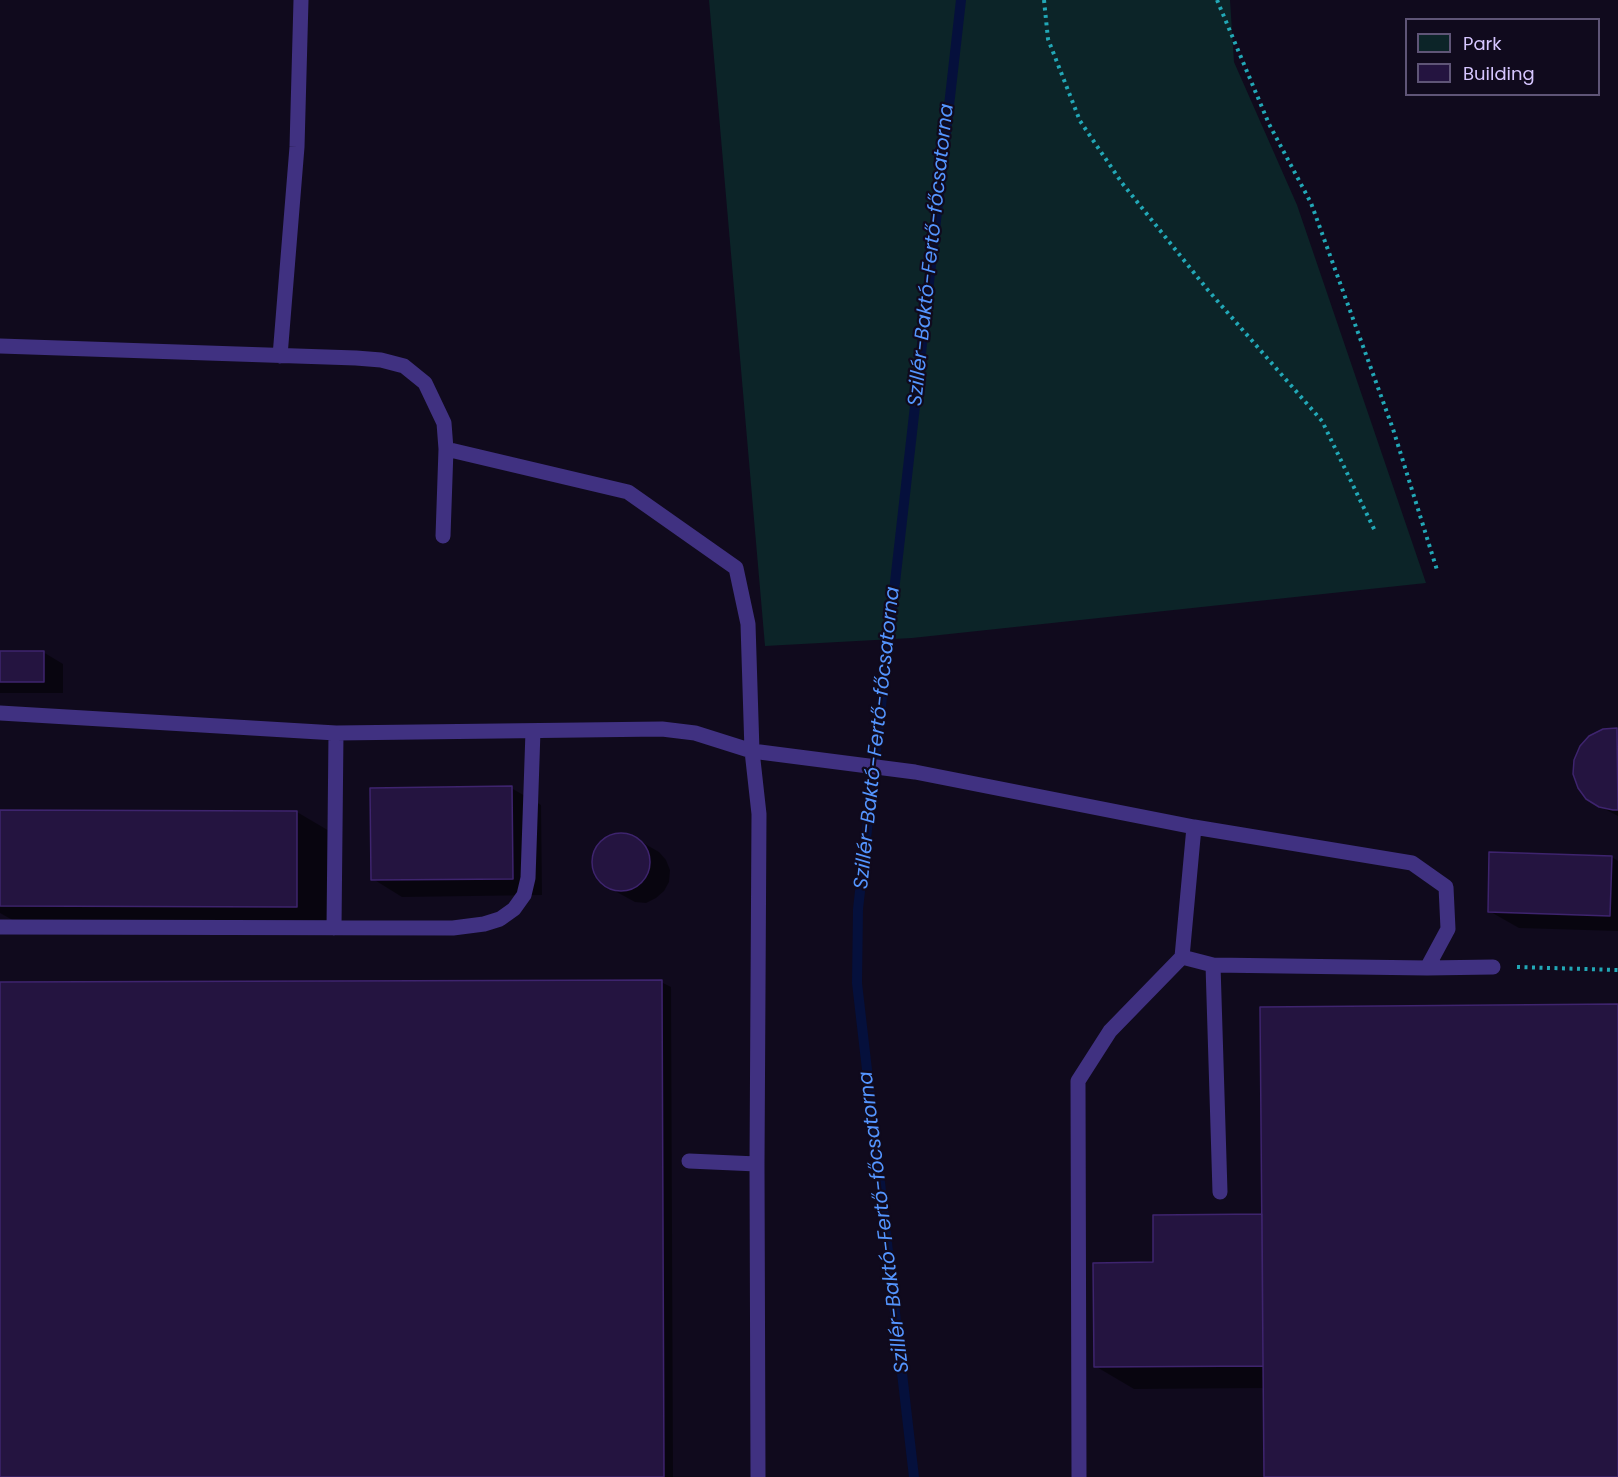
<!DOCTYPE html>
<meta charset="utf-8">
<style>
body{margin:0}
#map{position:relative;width:1618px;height:1477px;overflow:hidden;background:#100a1d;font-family:Poppins,sans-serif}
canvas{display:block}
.legend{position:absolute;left:1405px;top:18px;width:195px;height:78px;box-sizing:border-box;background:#100a1d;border:2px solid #5f5577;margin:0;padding:8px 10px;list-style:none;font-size:18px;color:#d6c6ff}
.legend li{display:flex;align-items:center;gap:12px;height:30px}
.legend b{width:30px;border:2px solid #5f5577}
</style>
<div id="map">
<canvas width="1618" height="1477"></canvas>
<ul class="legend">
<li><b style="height:16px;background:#0c2428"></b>Park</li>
<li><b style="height:16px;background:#241440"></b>Building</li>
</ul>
</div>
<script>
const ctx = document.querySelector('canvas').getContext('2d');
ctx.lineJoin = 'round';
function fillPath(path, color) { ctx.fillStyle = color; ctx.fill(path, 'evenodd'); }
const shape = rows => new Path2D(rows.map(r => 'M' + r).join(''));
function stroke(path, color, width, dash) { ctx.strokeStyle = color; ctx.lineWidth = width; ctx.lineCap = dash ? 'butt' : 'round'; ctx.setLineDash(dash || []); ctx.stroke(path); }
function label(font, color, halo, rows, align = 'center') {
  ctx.font = font + ' Poppins,sans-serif'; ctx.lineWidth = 4.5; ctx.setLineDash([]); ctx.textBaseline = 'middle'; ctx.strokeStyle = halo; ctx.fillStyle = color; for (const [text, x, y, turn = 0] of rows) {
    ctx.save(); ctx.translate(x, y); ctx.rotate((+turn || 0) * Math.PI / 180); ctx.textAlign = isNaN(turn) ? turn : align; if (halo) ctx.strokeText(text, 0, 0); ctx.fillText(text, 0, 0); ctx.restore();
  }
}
const green = shape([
 [709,0,1230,0,1234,62,1297,205,1426,583,912,638,765,646]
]);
const shadow = shape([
 [0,652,43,652,63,664,63,693,0,693],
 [1616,729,1618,729,1618,816,1599,806],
 [511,788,541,805,542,895,402,897,373,879],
 [0,812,297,812,336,835,336,928,25,927,0,913],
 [617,834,628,835,638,840,659,852,666,860,670,870,669,882,664,891,656,898,646,903,635,902,604,885,597,877,593,867,593,855,598,846,606,838],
 [1612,857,1618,861,1618,931,1519,928,1489,911],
 [661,982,671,987,673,1477,0,1477,0,984],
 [1618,1005,1618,1477,1266,1477,1265,1388,1134,1389,1095,1366,1155,1263,1261,1215]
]);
const stream = shape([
 [914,1477,857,983,858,909,961,0]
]);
const building = shape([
 [0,651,44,651,44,682,0,682,0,651],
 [1617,728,1618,810,1613,810,1599,807,1586,799,1578,788,1573,774,1574,760,1580,746,1589,736,1603,729,1617,728],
 [512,786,513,879,371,880,370,788,512,786],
 [0,810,297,811,297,907,0,906,0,810],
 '592 862a29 29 0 1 1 58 0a29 29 0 1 1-58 0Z',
 [1489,852,1612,856,1610,916,1488,912,1489,852],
 [662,980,664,1477,0,1477,0,982,662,980],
 [1618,1004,1618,1477,1264,1477,1260,1007,1618,1004],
 [1262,1214,1263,1366,1094,1367,1093,1263,1153,1262,1153,1215,1262,1214]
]);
const path = shape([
 [1044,0,1048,39,1080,121,1122,183,1207,289,1322,421,1376,533],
 [1217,0,1269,124,1311,203,1393,429,1437,570],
 [1517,967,1618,970]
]);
const lane = shape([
 [0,346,356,358,381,360,404,366,425,383,444,423,446,449,443,536],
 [280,356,297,147,301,0],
 [446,449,628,492,736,568,748,624,752,751,915,772,1194,827,1412,863,1446,887,1448,929,1427,968],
 [0,713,336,733,662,729,695,733,752,751,759,814,757,1164,758,1477],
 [1194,827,1182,957,1213,965],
 [0,927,453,928,484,924,500,919,514,909,524,895,528,878,533,731],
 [334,928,336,733],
 [689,1161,757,1164],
 [1220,1192,1213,965,1427,968,1493,967],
 [1079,1477,1078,1081,1110,1031,1182,957]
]);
const waterNames = [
 ["Szillér-Baktó-Fertő-főcsatorna",932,255,-84],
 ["Szillér-Baktó-Fertő-főcsatorna",878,738,-84],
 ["Szillér-Baktó-Fertő-főcsatorna",885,1222,-97]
];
fillPath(green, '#0c2428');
fillPath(shadow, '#0007');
stroke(stream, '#05103c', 10);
fillPath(building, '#241440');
stroke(building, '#3e246e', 1.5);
stroke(path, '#22a8b7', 4, [3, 4.5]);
stroke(lane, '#403181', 15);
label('italic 20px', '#5495ff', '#100a1d', waterNames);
</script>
